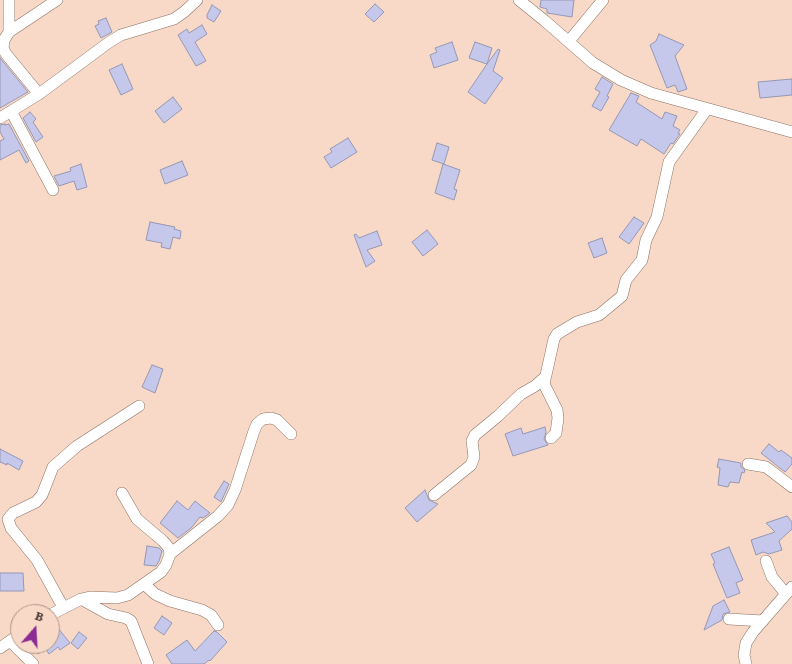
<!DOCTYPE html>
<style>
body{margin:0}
#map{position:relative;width:792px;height:664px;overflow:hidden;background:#f8d9c8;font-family:"Crimson Pro",serif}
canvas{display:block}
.north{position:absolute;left:10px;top:604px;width:50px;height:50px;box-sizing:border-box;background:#f8d9c8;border:1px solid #ac9588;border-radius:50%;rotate:19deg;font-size:14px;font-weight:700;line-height:20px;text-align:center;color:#3a2e28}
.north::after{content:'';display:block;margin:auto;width:18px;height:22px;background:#8d2b94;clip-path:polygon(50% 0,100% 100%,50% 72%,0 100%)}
</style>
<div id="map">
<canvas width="792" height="664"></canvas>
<div class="north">B</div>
</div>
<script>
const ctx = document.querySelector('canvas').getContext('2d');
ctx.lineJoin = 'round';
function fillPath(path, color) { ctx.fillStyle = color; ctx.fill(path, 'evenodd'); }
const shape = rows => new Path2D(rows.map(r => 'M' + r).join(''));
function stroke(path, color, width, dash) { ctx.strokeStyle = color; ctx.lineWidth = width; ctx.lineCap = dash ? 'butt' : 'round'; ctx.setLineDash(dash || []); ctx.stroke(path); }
const building = shape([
 [541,0,574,0,572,17,547,13,547,9,540,7,541,0],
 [375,4,384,12,374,22,365,14,375,4],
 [212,5,221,11,214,22,207,18,207,15,212,5],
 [106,18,112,32,101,38,95,26,99,24,98,21,106,18],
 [202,25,207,34,195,42,206,61,196,66,178,35,187,29,189,33,202,25],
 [659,34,684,45,675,56,687,89,678,92,675,85,667,88,650,45,656,41,659,34],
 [452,42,458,60,434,68,430,55,437,52,435,48,452,42],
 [475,42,492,48,487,64,498,49,500,50,493,71,503,78,485,104,468,92,487,64,469,58,475,42],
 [0,58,28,92,0,108,0,58],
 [122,64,133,89,121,95,109,70,122,64],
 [602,77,613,84,607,96,609,97,601,111,592,106,600,92,595,89,602,77],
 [792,79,792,95,760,98,758,82,792,79],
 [631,93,639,96,636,102,662,119,665,112,677,116,673,126,680,130,678,133,680,134,673,144,671,143,664,154,641,139,637,146,609,130,631,93],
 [173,97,182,109,164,123,155,111,173,97],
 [30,112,36,119,33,122,43,137,36,142,23,118,30,112],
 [5,124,5,125,9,124,29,161,26,163,19,150,0,160,0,141,4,139,0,132,0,125,5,124],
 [348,138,357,152,331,168,324,157,332,152,330,149,348,138],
 [437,143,449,147,444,164,432,160,437,143],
 [182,161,188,175,165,184,160,170,182,161],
 [81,164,87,187,77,190,74,181,59,186,54,176,71,171,70,168,81,164],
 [443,164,460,170,454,189,457,190,454,200,435,193,443,164],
 [634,217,644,223,629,244,619,237,634,217],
 [150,222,175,227,174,229,181,231,180,239,173,237,170,249,161,247,162,243,146,240,150,222],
 [427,230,438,244,423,256,412,242,427,230],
 [377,231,382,245,367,250,375,261,366,267,354,235,356,234,359,238,377,231],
 [602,238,607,253,594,258,588,243,602,238],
 [152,365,163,369,155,393,142,387,152,365],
 [545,427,546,432,544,439,548,445,513,456,505,434,521,428,523,434,545,427],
 [769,444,779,452,781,450,792,458,792,464,785,472,761,453,769,444],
 [0,449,23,461,19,470,7,463,7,465,0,462,0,449],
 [719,459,741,463,741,467,745,470,744,473,742,472,739,483,730,482,728,487,718,485,720,468,717,467,719,459],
 [224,481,229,484,221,502,214,497,224,481],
 [425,490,429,500,438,504,417,522,405,508,425,490],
 [177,501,188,510,195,501,210,513,203,518,200,517,191,528,178,538,160,523,177,501],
 [787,516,792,522,792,529,779,541,782,550,769,554,763,552,756,555,751,540,775,532,766,523,787,516],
 [147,546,159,548,162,551,159,561,156,566,144,565,147,546],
 [729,547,743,580,736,583,740,593,727,598,713,564,715,563,711,554,729,547],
 [0,573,23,573,24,591,0,591,0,573],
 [724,600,730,612,723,614,722,620,704,630,713,606,724,600],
 [162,616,172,623,164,635,154,628,162,616],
 [50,622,53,622,70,643,60,650,58,647,49,654,45,648,38,654,30,644,50,644,50,622],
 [214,631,217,632,227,642,210,661,209,660,204,664,172,664,166,655,187,640,195,651,214,631],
 [79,632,87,638,78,649,71,643,79,632]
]);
const minor = shape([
 [9,0,9,32,4,40,3,48,6,54,39,94],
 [519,0,545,21,593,63,621,80,651,93,792,132],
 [9,32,57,0],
 [569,41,603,0],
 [11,111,53,190],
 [0,118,39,94,108,43,121,35,174,19,184,12,197,0],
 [551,438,556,433,558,418,557,410,544,384,554,339,557,334,577,322,599,315,622,296,626,280,642,260,646,240,657,217,669,162,707,109],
 [748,464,766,467,792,487],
 [434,495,471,465,474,457,472,441,475,435,498,416,521,394,535,386,544,378],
 [170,554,218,516,228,505,235,490,254,431,257,424,263,419,271,418,277,420,291,434],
 [766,561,772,577,786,594],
 [144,584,155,594,170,601,202,610,211,615,218,625],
 [81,599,108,614,126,618,131,621,148,664],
 [63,607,37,560,11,528,8,519,13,513,36,502,42,495,53,467,77,446,139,406],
 [50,615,81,599,90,597,117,598,128,595,161,572,166,565,170,554,169,548,163,541,137,519,122,493],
 [729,619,763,621],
 [10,641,33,664],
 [0,648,20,634],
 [746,664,744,655,746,643,753,632,792,587]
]);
fillPath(building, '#c5c8eb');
stroke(building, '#9597b4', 1);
stroke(minor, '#8b7061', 12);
stroke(minor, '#fff', 11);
</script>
